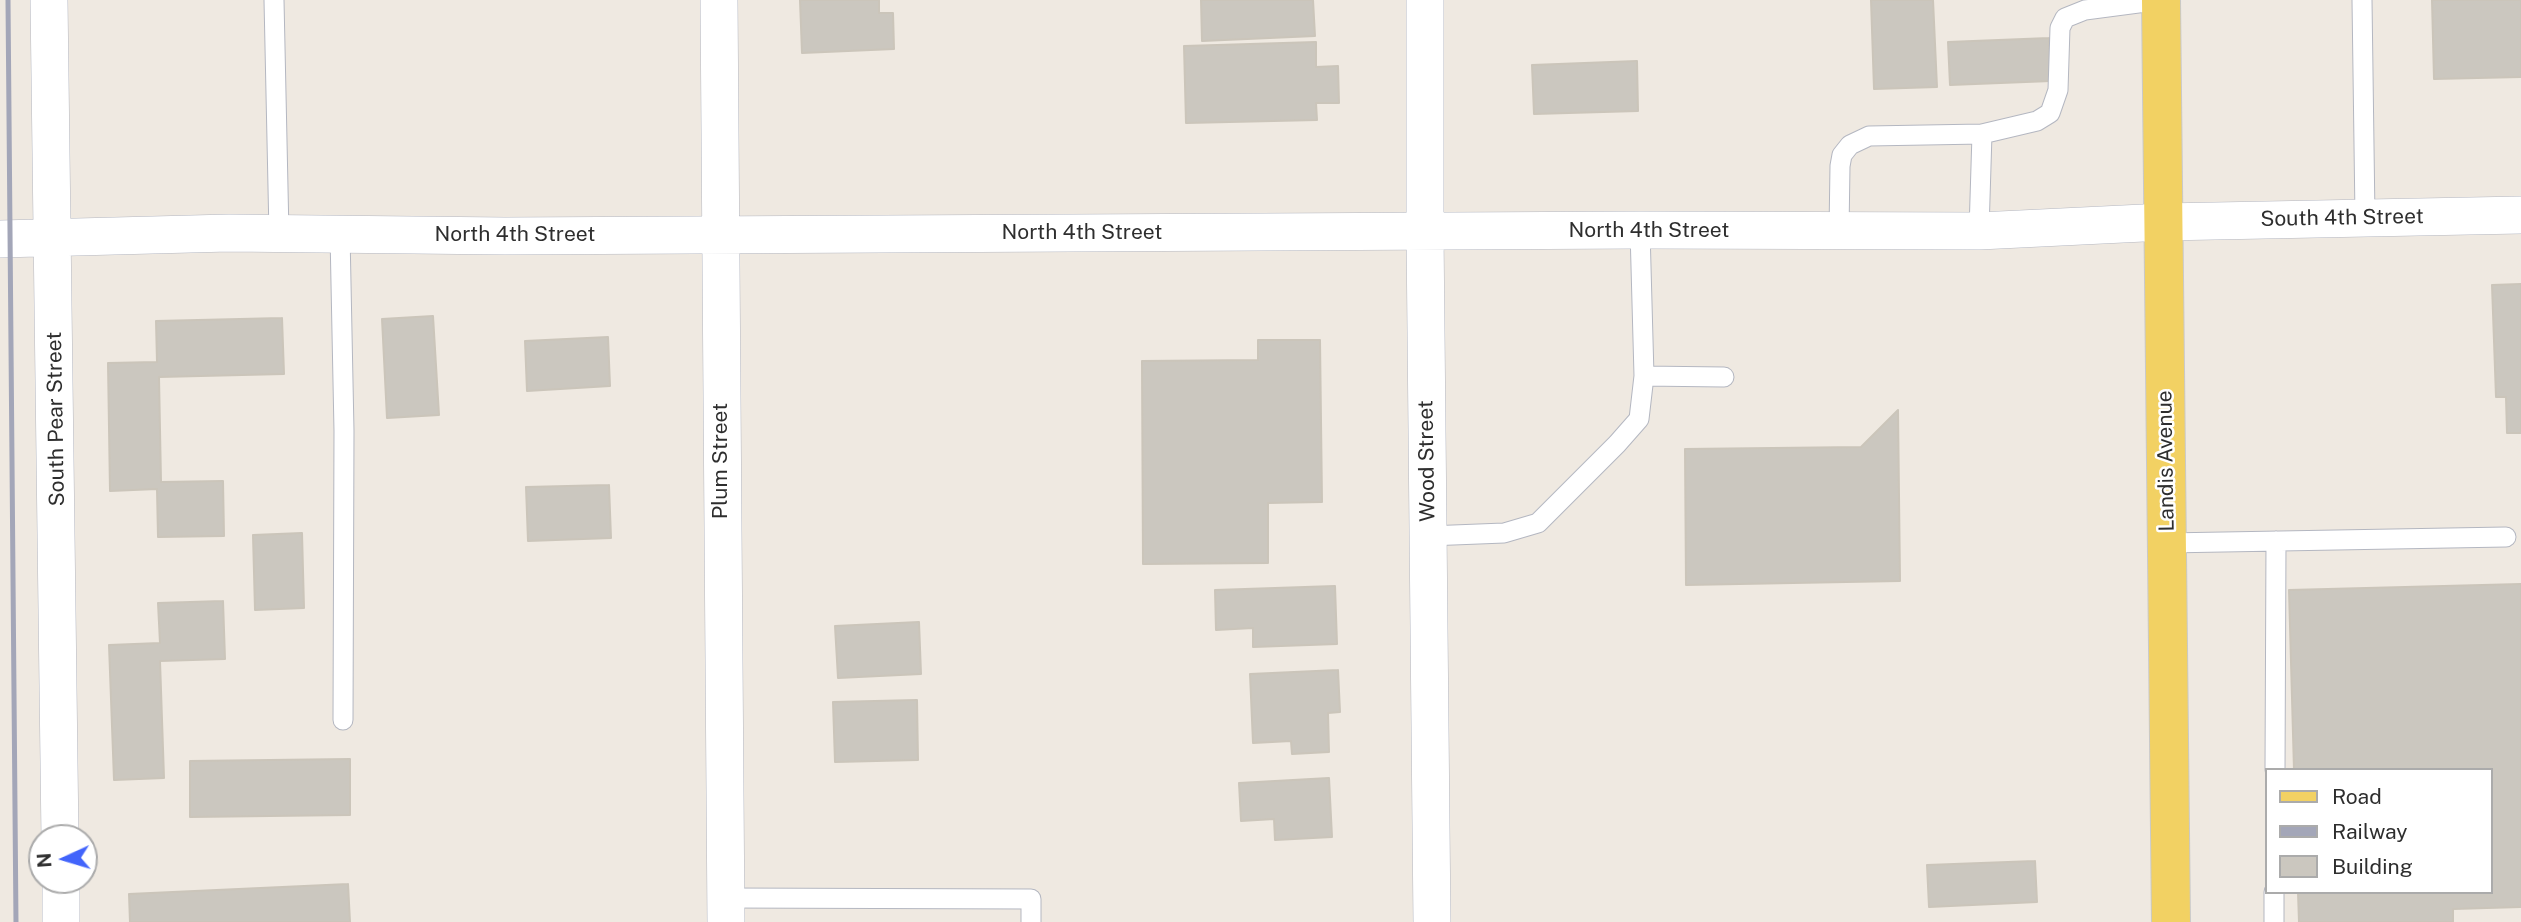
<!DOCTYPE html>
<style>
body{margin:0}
#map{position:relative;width:2521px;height:922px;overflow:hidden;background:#efe9e1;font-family:"Public Sans",sans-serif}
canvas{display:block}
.legend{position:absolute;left:2265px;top:768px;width:228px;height:126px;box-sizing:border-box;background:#fff;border:2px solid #ababab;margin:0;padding:9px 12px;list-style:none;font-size:21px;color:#2e2e2e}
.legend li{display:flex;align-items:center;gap:14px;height:35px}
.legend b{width:35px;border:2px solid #ababab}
.north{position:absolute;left:28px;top:824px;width:70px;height:70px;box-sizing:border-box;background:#fff;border:2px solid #ababab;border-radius:50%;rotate:266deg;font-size:19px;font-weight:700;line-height:28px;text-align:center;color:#2e2e2e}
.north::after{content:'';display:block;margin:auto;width:24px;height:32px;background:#4264fb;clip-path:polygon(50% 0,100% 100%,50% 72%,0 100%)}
</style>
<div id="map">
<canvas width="2521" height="922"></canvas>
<ul class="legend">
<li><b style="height:9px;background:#f2d163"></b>Road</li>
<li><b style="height:9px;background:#a3a6b8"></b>Railway</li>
<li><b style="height:19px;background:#cbc7bf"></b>Building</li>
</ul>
<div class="north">N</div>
</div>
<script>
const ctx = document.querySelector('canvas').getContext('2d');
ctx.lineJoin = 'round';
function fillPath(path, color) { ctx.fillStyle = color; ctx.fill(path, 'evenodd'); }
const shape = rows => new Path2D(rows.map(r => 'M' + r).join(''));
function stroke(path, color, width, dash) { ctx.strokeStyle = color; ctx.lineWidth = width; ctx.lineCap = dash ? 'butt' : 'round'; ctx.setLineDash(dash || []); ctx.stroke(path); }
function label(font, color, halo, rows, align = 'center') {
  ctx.font = font + ' "Public Sans",sans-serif'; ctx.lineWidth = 5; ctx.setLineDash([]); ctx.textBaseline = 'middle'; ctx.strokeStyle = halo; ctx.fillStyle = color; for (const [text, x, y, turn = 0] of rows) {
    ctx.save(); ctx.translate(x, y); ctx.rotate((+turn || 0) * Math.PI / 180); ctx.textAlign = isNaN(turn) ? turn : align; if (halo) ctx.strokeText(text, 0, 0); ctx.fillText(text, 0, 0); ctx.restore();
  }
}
const building = shape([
 [800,0,879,0,879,13,893,13,894,49,802,53,800,0],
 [1201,0,1313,0,1315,36,1202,41,1201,0],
 [1871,0,1933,0,1937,87,1874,89,1871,0],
 [2432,0,2521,0,2521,77,2434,79,2432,0],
 [2049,38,2051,81,1950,85,1948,42,2049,38],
 [1316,42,1316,67,1338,66,1339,103,1316,103,1317,120,1186,123,1184,46,1316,42],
 [1637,61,1638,111,1534,114,1532,65,1637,61],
 [2521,284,2521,433,2507,433,2506,397,2496,397,2492,285,2521,284],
 [433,316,439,415,387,418,382,319,433,316],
 [282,318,284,374,159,377,161,482,223,481,224,536,158,537,157,489,110,491,108,363,157,362,156,321,282,318],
 [608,337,610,386,527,391,525,341,608,337],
 [1258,340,1320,340,1322,502,1268,503,1268,563,1143,564,1142,361,1258,360,1258,340],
 [1898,410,1900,581,1686,585,1685,449,1861,447,1898,410],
 [609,485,611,538,528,541,526,487,609,485],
 [302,533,304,608,255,610,253,535,302,533],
 [2521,584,2521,907,2453,909,2453,922,2299,922,2298,892,2491,892,2491,770,2294,770,2289,590,2521,584],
 [1335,586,1337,644,1253,647,1253,628,1216,630,1215,590,1335,586],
 [223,601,225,659,160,661,164,778,114,780,109,645,160,643,158,603,223,601],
 [919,622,921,674,838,678,835,626,919,622],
 [1338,670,1340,712,1328,713,1329,752,1292,754,1291,741,1253,743,1250,674,1338,670],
 [917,700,918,760,835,762,833,702,917,700],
 [350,759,350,815,190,817,190,761,350,759],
 [1329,778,1332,837,1275,840,1274,819,1241,821,1239,783,1329,778],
 [2035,861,2037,902,1929,907,1927,865,2035,861],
 [348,884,350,922,130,922,129,894,348,884]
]);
const service = shape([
 [274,0,279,234],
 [2362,0,2365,217],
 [1982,134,2037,121,2050,113,2058,90,2060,28,2065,18,2085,10,2161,0],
 [1839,231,1840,166,1842,155,1850,145,1869,136,1982,134,1979,231],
 [340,234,344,431,343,720],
 [1644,376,1724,377],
 [1428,536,1504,533,1538,523,1617,444,1639,419,1644,376,1640,230],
 [2167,543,2506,537],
 [2275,770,2276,541],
 [726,898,1031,899,1031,922],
 [2274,922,2274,892]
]);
const minor = shape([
 [49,0,60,838],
 [719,0,726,922],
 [1425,0,1425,233,1432,922],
 [0,239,229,233,505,236,1640,230,1979,231,2164,222,2521,215],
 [61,880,61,922]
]);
const primary = shape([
 [2161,0,2171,922]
]);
const rail = shape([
 [8,0,16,922]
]);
const streetNames = [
 ["South 4th Street",2342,218,-1],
 ["North 4th Street",1649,231],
 ["North 4th Street",1082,233],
 ["North 4th Street",515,235],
 ["South Pear Street",56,419,-91],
 ["Plum Street",721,461,-90],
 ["Wood Street",1427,461,-91],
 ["Landis Avenue",2166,461,-91]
];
fillPath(building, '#cbc7bf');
stroke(building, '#cbc5ba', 2);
stroke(service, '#b4b7c1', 21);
stroke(minor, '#b4b7c1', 38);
stroke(primary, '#c9c9c9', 40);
stroke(service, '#fff', 19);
stroke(minor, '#fff', 37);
stroke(primary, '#f2d163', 38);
stroke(rail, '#a3a6b8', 5);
label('21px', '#2e2e2e', '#fff', streetNames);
</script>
